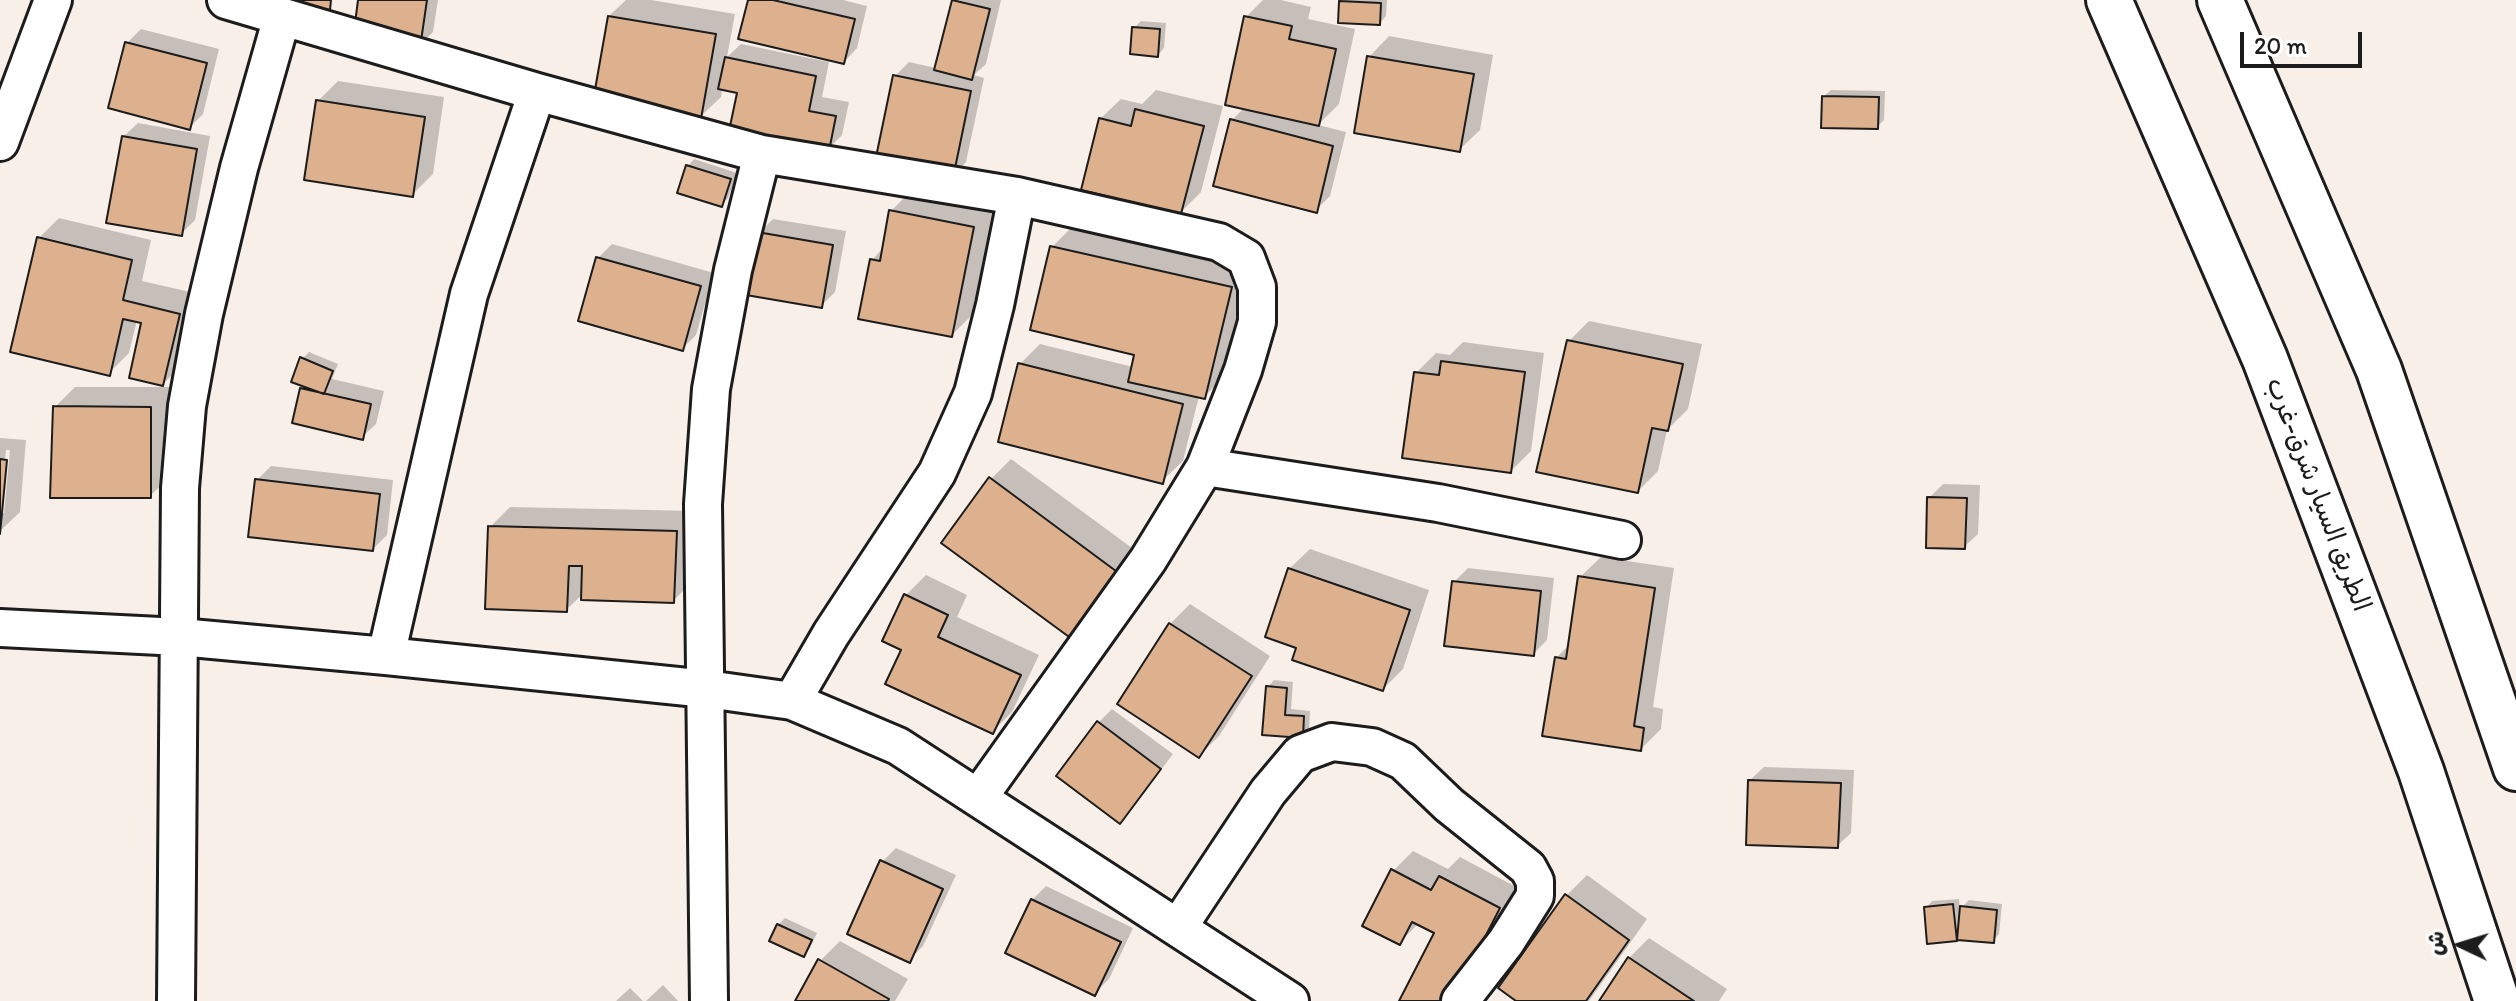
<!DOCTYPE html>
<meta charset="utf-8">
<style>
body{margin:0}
#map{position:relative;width:2516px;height:1001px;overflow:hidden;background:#f8efe8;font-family:Itim,"Playpen Sans Arabic",sans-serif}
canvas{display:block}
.north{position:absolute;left:2420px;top:905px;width:80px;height:80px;-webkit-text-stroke:6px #fff;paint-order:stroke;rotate:274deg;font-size:22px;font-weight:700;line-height:32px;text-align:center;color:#1c1c1c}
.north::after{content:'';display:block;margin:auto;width:28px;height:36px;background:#1c1c1c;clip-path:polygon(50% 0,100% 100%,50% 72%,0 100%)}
.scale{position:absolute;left:2240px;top:32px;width:122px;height:36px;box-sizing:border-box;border:4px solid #1c1c1c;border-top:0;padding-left:10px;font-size:24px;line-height:28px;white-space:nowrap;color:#1c1c1c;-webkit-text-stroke:6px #fff;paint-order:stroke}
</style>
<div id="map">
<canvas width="2516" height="1001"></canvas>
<div class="north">ش</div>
<div class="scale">20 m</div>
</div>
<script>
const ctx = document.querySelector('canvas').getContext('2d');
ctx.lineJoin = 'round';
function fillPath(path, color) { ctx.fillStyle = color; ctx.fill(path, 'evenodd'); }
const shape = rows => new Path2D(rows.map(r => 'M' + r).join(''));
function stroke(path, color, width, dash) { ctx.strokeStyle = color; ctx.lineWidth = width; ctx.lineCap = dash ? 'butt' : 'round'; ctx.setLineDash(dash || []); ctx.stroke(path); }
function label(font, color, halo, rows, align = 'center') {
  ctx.font = font + ' Itim,"Playpen Sans Arabic",sans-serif'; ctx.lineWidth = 6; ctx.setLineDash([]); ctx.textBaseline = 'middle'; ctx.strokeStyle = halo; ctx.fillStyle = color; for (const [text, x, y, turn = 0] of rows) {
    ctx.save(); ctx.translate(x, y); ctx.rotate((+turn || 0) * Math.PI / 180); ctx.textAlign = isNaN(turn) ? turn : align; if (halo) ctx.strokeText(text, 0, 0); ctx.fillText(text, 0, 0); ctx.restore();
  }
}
const shadow = shape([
 [360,0,438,0,433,32,419,46],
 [626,0,651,0,735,14,727,57,741,44,829,62,822,97,849,102,842,135,828,149,739,92,722,88,721,97,700,117,609,16],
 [750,0,843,0,867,6,857,48,844,62],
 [954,0,1001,0,986,64,974,75,984,78,966,162,953,176,895,76,909,62,936,68],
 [1263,0,1281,0,1311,7,1308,19,1355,29,1339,104,1318,125,1346,132,1330,196,1316,210,1232,120,1244,108,1246,17],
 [1343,0,1387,0,1386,16,1380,23,1341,2],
 [1141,21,1166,23,1164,48,1158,55,1134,28],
 [141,29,219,49,203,114,189,128,127,43],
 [1389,36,1493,55,1480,130,1459,150,1369,57],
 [338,81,444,97,433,174,412,195,318,101],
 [1156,90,1223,106,1201,192,1181,212,1100,119,1121,99,1142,104],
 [1831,90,1885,91,1884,120,1877,127,1824,96],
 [138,123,210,136,195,220,181,234,124,136],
 [694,159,737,173,728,198,721,205,688,166],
 [911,191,993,207,972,315,952,335,872,260,884,247,891,211],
 [59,218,151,240,142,281,199,294,183,364,163,384,144,322,137,320,129,353,109,373,39,238],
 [773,219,846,231,835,292,821,306,759,233],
 [1072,227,1251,267,1224,377,1204,397,1199,396,1183,461,1162,481,1020,364,1040,344,1133,367,1137,353,1052,247],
 [612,244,714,273,696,335,682,349,598,258],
 [1589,321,1702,344,1688,409,1667,430,1658,471,1638,491,1569,341],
 [1463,342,1544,353,1531,451,1511,471,1416,373,1436,353,1450,355],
 [309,352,338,364,332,379,384,391,376,424,362,437,301,389,306,385,302,359],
 [75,387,170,387,171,476,150,496,55,407],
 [0,438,26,440,20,512,0,531],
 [6,450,10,450,4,513,0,513],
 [1011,459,1143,556,1096,620,991,479],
 [271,466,393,480,387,535,373,549,257,480],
 [1943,484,1980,485,1978,534,1964,547,1929,498],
 [510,507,696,511,693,581,673,601,583,594,566,610,490,527],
 [1310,549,1429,590,1403,669,1383,689,1289,569],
 [1601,557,1674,568,1653,707,1663,709,1661,729,1641,749,1556,658,1570,644,1580,577],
 [1468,568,1554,578,1547,640,1533,654,1454,582],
 [926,575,967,595,957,617,1039,655,1012,712,992,732,903,649,905,596],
 [1190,604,1270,656,1219,736,1199,756,1170,624],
 [1274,680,1293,682,1291,709,1310,711,1309,729,1302,736,1265,733,1268,687],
 [1112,709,1173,754,1133,807,1119,821,1099,722],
 [1764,767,1854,770,1851,833,1837,846,1750,780],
 [896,848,956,875,923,946,909,960,882,862],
 [1413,851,1448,869,1460,857,1518,888,1460,1001,1437,932,1419,923,1399,943,1393,871],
 [1587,875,1647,919,1589,1001,1519,1001,1567,895],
 [1046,886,1133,928,1109,979,1095,993,1032,900],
 [1959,899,1960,909,1969,900,2002,904,1999,934,1993,941,1956,939,1926,908,1932,901],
 [785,918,817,933,810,948,804,955,778,925],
 [1649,938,1727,989,1719,1001,1601,1001,1629,958],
 [840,941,908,979,895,1001,797,1001,820,961],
 [663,985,678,1001,646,1001],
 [630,988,643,1001,616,1001]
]);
const building = shape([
 [255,0,331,0,330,10,255,0],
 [358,0,427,0,420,48,353,39,358,0],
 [748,0,773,0,855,19,844,64,738,39,748,0],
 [952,0,990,9,972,80,934,70,952,0],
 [1339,1,1381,3,1380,25,1338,23,1339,1],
 [608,16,716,34,701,119,593,101,608,16],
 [1244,16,1292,26,1289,39,1336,49,1319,126,1225,105,1244,16],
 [1132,27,1160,29,1158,57,1130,54,1132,27],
 [125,42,207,63,190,130,108,108,125,42],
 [1367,56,1474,74,1460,152,1354,133,1367,56],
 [725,57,816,76,809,111,836,116,829,151,729,131,737,93,718,89,725,57],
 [893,75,971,91,953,178,875,162,893,75],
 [1822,96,1879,97,1878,129,1821,128,1822,96],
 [316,100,425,117,413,197,304,180,316,100],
 [1135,109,1204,126,1181,214,1081,190,1099,118,1131,126,1135,109],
 [1230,119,1333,146,1317,213,1213,186,1230,119],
 [122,136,197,149,182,236,106,223,122,136],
 [686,165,731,179,722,207,677,193,686,165],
 [889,210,974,227,952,337,858,319,870,259,880,261,889,210],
 [757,232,833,245,822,308,746,295,757,232],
 [37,237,132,260,123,300,180,314,163,386,129,378,141,323,123,319,110,376,10,352,37,237],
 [1050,246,1232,287,1205,399,1128,382,1134,355,1030,330,1050,246],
 [596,257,701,286,683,351,578,321,596,257],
 [1567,340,1683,364,1668,431,1652,428,1638,493,1536,472,1567,340],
 [300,357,333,371,324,394,291,382,300,357],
 [1441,361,1525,372,1511,473,1402,458,1414,372,1439,375,1441,361],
 [1018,363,1183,404,1163,484,998,442,1018,363],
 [300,388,371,404,363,440,292,423,300,388],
 [53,406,151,407,151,498,50,498,53,406],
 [0,459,7,460,0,534,0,459],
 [989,477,1124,577,1076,642,941,543,989,477],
 [255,479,380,494,373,551,248,537,255,479],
 [1927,497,1967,498,1965,549,1926,548,1927,497],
 [488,526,677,531,674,603,581,600,582,566,569,566,567,612,485,609,488,526],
 [1288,568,1410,610,1383,691,1292,660,1296,648,1265,637,1288,568],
 [1578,576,1655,588,1634,726,1644,728,1641,751,1542,736,1555,657,1566,659,1578,576],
 [1452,581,1541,591,1534,656,1444,646,1452,581],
 [904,594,948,615,938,637,1021,675,993,734,885,684,901,650,882,641,904,594],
 [1169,623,1252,676,1199,758,1117,704,1169,623],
 [1266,686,1287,688,1285,715,1304,716,1303,738,1262,735,1266,686],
 [1097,721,1161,769,1120,824,1056,776,1097,721],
 [1748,780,1841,783,1838,848,1746,845,1748,780],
 [880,860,943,889,910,963,847,934,880,860],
 [1391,869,1431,890,1439,876,1500,908,1452,1001,1399,1001,1434,933,1412,922,1400,945,1362,926,1391,869],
 [1565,894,1629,940,1586,1001,1516,1001,1498,988,1565,894],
 [1031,899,1121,942,1095,996,1005,953,1031,899],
 [1953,904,1957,941,1927,944,1924,907,1953,904],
 [1960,906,1997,910,1994,943,1957,940,1960,906],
 [777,924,812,940,804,957,769,941,777,924],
 [1628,957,1694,1001,1599,1001,1628,957],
 [818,959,889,999,888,1001,795,1001,818,959]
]);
const street = shape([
 [226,0,537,92,762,154,1017,196,1219,242,1246,258,1257,287,1257,322,1243,370,1205,467,1148,560,978,798],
 [0,142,53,0],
 [1205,467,1438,503,1622,540],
 [0,628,180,637,386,656,707,689,792,701,898,746,1290,1001],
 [386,656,469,294,537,92],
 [792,701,831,634,937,473,973,393,995,305,1017,196],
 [1179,926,1268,792,1300,754,1332,742,1372,747,1403,761,1449,805,1528,868,1535,881,1535,896,1506,942,1460,1001],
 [176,1001,180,488,187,406,204,314,239,168,282,17],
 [709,1001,703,504,711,389,733,270,762,154]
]);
const highway = shape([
 [2109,0,2265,359,2421,771,2497,1001],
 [2220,0,2379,370,2516,768]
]);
const streetNames = [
 ["الطريق السيار شرق-غرب",2317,495,69]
];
fillPath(shadow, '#0003');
fillPath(building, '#ddb08e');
stroke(building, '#1c1c1c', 2);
stroke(street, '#1c1c1c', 42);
stroke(highway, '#1c1c1c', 50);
stroke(street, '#fff', 36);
stroke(highway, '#fff', 44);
label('26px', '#1c1c1c', '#fff', streetNames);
</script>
